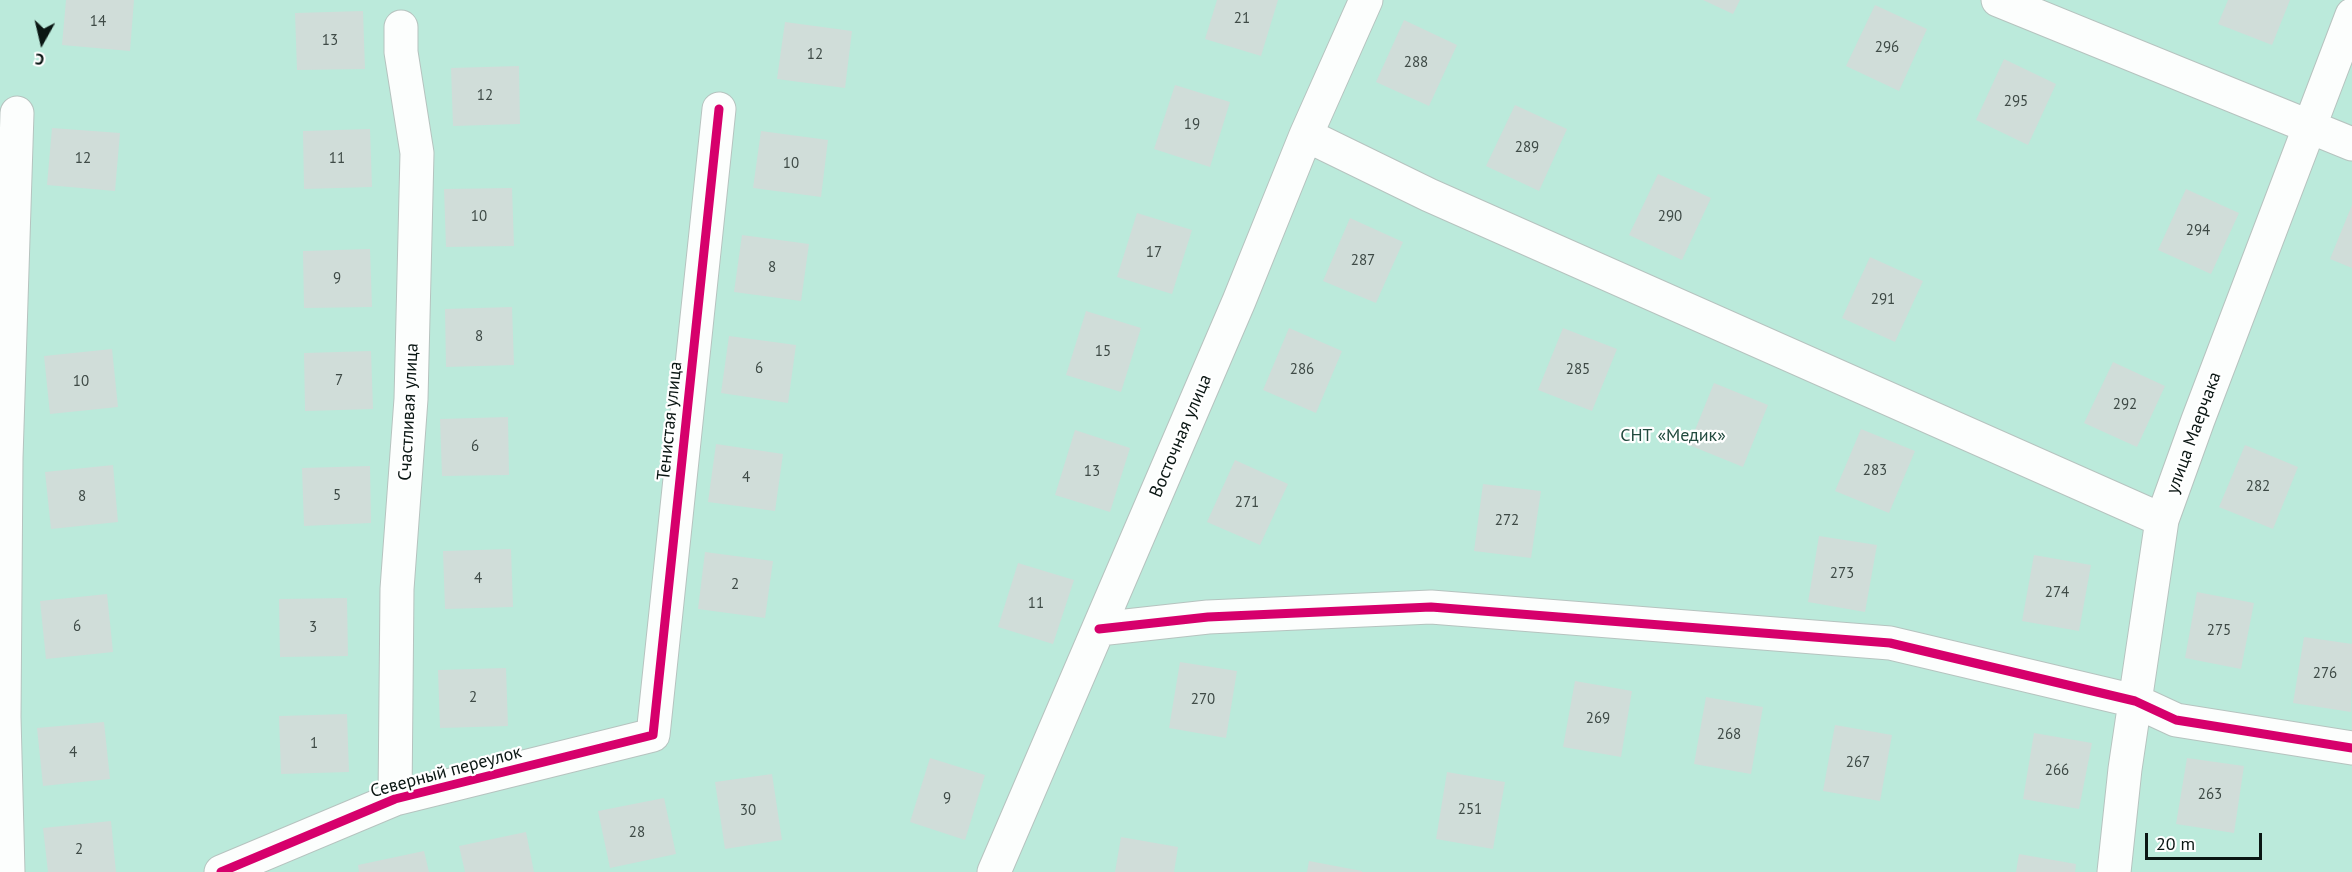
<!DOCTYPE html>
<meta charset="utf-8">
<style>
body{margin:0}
#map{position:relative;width:2352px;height:872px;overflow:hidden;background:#e9f8f3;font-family:"PT Sans",sans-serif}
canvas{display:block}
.north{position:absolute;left:12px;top:12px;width:60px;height:60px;-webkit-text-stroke:4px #fff;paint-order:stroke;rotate:188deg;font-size:16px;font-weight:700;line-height:24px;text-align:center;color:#0a1613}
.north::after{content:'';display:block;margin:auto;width:21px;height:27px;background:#0a1613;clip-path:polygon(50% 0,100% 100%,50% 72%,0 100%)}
.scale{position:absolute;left:2145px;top:833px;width:117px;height:27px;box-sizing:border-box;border:3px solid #0a1613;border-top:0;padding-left:8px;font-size:18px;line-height:21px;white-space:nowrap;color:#0a1613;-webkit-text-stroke:4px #fff;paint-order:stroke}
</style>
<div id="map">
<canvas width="2352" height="872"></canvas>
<div class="north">С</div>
<div class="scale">20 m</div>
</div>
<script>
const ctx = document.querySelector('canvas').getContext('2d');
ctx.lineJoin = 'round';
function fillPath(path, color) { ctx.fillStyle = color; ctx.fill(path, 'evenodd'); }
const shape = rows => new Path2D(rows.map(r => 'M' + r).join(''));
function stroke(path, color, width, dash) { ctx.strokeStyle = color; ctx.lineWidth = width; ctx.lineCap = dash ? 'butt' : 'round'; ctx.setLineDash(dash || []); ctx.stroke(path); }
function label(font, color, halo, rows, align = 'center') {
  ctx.font = font + ' "PT Sans",sans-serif'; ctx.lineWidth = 4.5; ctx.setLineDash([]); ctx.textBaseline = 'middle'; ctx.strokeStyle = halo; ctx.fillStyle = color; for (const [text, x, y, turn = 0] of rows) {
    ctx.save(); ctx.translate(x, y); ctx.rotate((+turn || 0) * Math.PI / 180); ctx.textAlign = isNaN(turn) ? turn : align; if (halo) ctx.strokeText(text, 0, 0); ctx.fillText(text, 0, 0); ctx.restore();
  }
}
const green = shape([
 [0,0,2352,0,2352,872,0,872]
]);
const building = shape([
 [66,0,134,0,130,51,62,45],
 [1217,0,1278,0,1261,56,1205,39],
 [1703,0,1740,0,1733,14],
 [2228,0,2290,0,2272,45,2218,24],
 [1875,5,1927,29,1899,91,1846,66],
 [363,11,365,69,297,70,295,13],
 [1404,20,1457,45,1429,106,1376,82],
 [785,22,852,31,845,88,777,79],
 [2004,59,2056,84,2028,145,1976,120],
 [519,66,520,124,453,126,451,68],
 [1175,85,1230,102,1210,167,1154,149],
 [1515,105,1567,129,1539,191,1486,166],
 [52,128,120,133,115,191,47,185],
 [370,129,372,187,304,189,303,131],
 [761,131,828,140,821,197,753,188],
 [1658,174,1711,198,1682,260,1629,235],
 [512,188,514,246,446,247,444,189],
 [2186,189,2239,213,2211,274,2158,250],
 [2352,205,2352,268,2330,259],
 [1137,213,1192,230,1172,294,1117,277],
 [1350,218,1403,242,1376,303,1323,281],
 [742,235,809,244,801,301,734,292],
 [370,249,372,307,304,308,303,251],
 [1870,257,1923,281,1895,342,1842,318],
 [512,307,514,365,446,367,445,309],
 [1086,311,1141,328,1121,392,1066,375],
 [1289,328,1342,351,1316,413,1263,390],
 [1563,328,1617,349,1592,411,1538,390],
 [729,336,796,345,788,403,721,393],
 [112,349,118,407,50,414,44,356],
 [371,351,373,409,305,411,304,353],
 [2113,362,2165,386,2137,447,2084,423],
 [1714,383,1768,405,1743,467,1689,445],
 [508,417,509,475,442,476,440,419],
 [1861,429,1915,451,1889,513,1835,491],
 [1075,430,1130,448,1110,512,1055,495],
 [716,444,783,454,775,511,708,502],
 [2245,445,2298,467,2273,529,2219,507],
 [1235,460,1288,484,1260,545,1207,522],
 [113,465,118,522,51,529,45,472],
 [370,466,371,523,304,526,302,468],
 [1483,484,1541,491,1531,558,1474,551],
 [1819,536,1877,545,1865,612,1808,602],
 [511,549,513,607,445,609,443,551],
 [705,552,773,561,765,618,698,609],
 [2034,555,2091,565,2079,631,2022,621],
 [1018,563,1074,580,1053,644,998,627],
 [2197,592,2254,603,2241,669,2185,658],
 [107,594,113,652,46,659,40,601],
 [347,598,348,656,280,657,279,599],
 [2304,637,2352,644,2351,712,2293,703],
 [1180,662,1237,671,1226,738,1169,728],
 [506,668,508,726,440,728,438,670],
 [1575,681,1632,691,1621,757,1563,747],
 [1706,697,1763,707,1751,774,1694,764],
 [347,714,349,772,281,774,279,716],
 [104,722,110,779,43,786,37,728],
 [1835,725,1892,735,1880,801,1823,791],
 [2034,733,2092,743,2079,809,2023,799],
 [930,758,985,775,965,840,910,822],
 [2187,758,2244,766,2234,833,2176,824],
 [1447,772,1505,782,1493,849,1436,839],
 [772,774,782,840,725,849,715,782],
 [664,798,676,854,610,868,598,811],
 [111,821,116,872,48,872,43,828],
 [526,832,534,872,465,872,459,846],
 [1121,837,1178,847,1174,872,1115,872],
 [424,851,429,872,359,872,358,865],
 [2019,854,2076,864,2075,872,2016,872],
 [1309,861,1362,871,1362,872,1307,872]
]);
const minor = shape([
 [1998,0,2352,144],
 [1306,135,1429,195,2162,520],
 [1099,629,1208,617,1431,607,1890,643,2135,701,2176,720,2352,748],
 [395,799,397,589,411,399,417,153,401,52,401,27],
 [8,872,4,717,6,458,17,113],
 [221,872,395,799,653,735,719,109],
 [994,872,1239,301,1306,135,1366,0],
 [2114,872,2125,769,2162,520,2198,420,2352,15]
]);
const cycleway = shape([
 [1099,629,1208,617,1431,607,1890,643,2135,701,2176,720,2352,748],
 [221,872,395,799,653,735,719,109]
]);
const numberNames = [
 ["21",1242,19],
 ["14",98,22],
 ["13",330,41],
 ["296",1887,48],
 ["12",815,55],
 ["288",1416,63],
 ["12",485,96],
 ["295",2016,102],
 ["19",1192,125],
 ["289",1527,148],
 ["12",83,159],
 ["11",337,159],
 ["10",791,164],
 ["10",479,217],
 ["290",1670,217],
 ["294",2198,231],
 ["17",1154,253],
 ["287",1363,261],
 ["8",772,268],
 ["9",337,279],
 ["291",1883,300],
 ["8",479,337],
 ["15",1103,352],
 ["6",759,369],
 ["286",1302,370],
 ["285",1578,370],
 ["7",339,381],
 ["10",81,382],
 ["292",2125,405],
 ["6",475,447],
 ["283",1875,471],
 ["13",1092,472],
 ["4",746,478],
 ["282",2258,487],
 ["5",337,496],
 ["8",82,497],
 ["271",1247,503],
 ["272",1507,521],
 ["273",1842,574],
 ["4",478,579],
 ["2",735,585],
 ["274",2057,593],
 ["11",1036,604],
 ["6",77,627],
 ["3",313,628],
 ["275",2219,631],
 ["276",2325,674],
 ["2",473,698],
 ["270",1203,700],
 ["269",1598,719],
 ["268",1729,735],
 ["1",314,744],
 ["4",73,753],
 ["267",1858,763],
 ["266",2057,771],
 ["263",2210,795],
 ["9",947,799],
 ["251",1470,810],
 ["30",748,811],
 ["28",637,833],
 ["2",79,850]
];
const streetNames = [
 ["Счастливая улица",409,412,-87],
 ["Тенистая улица",670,421,-84],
 ["улица Маерчака",2194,433,-70],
 ["Восточная улица",1181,436,-67],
 ["Северный переулок",446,772,-15]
];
const parkNames = [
 ["СНТ «Медик»",1673,436]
];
fillPath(green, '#bbeadb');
fillPath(building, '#d0ddd9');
stroke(minor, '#b6c3bf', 35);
stroke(minor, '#fcfefd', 33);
stroke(cycleway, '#d6006c', 9);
label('15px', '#3e4a46', null, numberNames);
label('18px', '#0a1613', '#fff', streetNames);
label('18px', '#224b3f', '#fff', parkNames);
</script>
